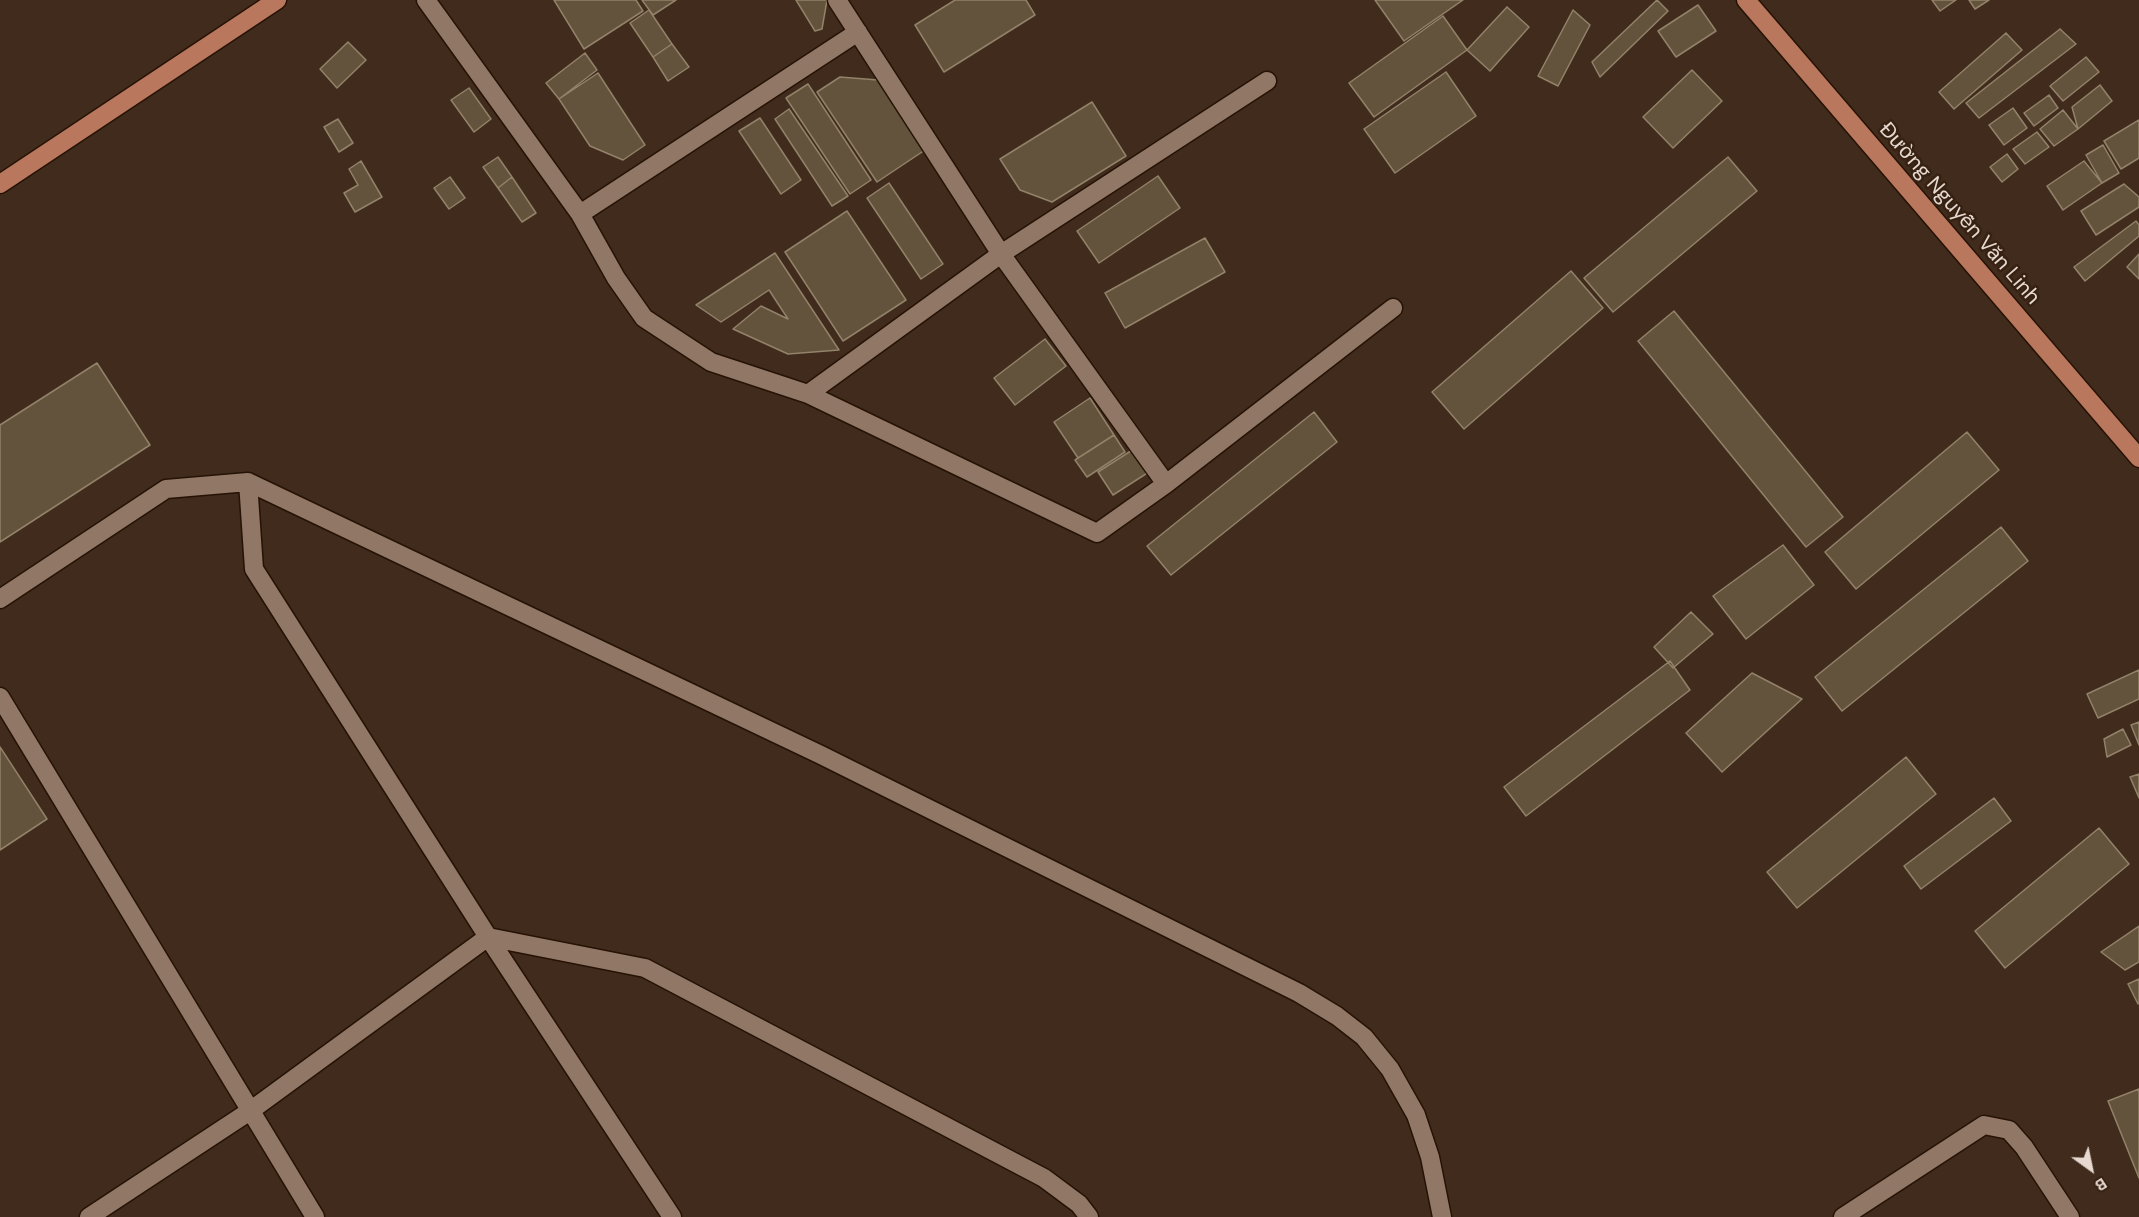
<!DOCTYPE html>
<meta charset="utf-8">
<style>
body{margin:0}
#map{position:relative;width:2139px;height:1217px;overflow:hidden;background:#402b1c;font-family:"DM Sans",sans-serif}
canvas{display:block}
.north{position:absolute;left:2061px;top:1139px;width:60px;height:60px;-webkit-text-stroke:4px #362112;paint-order:stroke;rotate:147deg;font-size:16px;font-weight:700;line-height:24px;text-align:center;color:#e7d9d0}
.north::after{content:'';display:block;margin:auto;width:21px;height:27px;background:#e7d9d0;clip-path:polygon(50% 0,100% 100%,50% 72%,0 100%)}
</style>
<div id="map">
<canvas width="2139" height="1217"></canvas>
<div class="north">B</div>
</div>
<script>
const ctx = document.querySelector('canvas').getContext('2d');
ctx.lineJoin = 'round';
function fillPath(path, color) { ctx.fillStyle = color; ctx.fill(path, 'evenodd'); }
const shape = rows => new Path2D(rows.map(r => 'M' + r).join(''));
function stroke(path, color, width, dash) { ctx.strokeStyle = color; ctx.lineWidth = width; ctx.lineCap = dash ? 'butt' : 'round'; ctx.setLineDash(dash || []); ctx.stroke(path); }
function label(font, color, halo, rows, align = 'center') {
  ctx.font = font + ' "DM Sans",sans-serif'; ctx.lineWidth = 5; ctx.setLineDash([]); ctx.textBaseline = 'middle'; ctx.strokeStyle = halo; ctx.fillStyle = color; for (const [text, x, y, turn = 0] of rows) {
    ctx.save(); ctx.translate(x, y); ctx.rotate((+turn || 0) * Math.PI / 180); ctx.textAlign = isNaN(turn) ? turn : align; if (halo) ctx.strokeText(text, 0, 0); ctx.fillText(text, 0, 0); ctx.restore();
  }
}
const building = shape([
 [554,0,636,0,643,11,584,49,554,0],
 [642,0,676,0,653,15,642,0],
 [796,0,827,0,822,29,815,31,796,0],
 [955,0,1026,0,1035,15,944,72,915,25,955,0],
 [1375,0,1463,0,1404,41,1375,0],
 [1657,0,1668,11,1600,77,1592,62,1657,0],
 [1932,0,1956,0,1940,11,1932,0],
 [1969,0,1989,0,1975,9,1969,0],
 [1698,5,1716,31,1676,57,1658,31,1698,5],
 [1507,7,1529,27,1490,71,1467,50,1507,7],
 [649,10,672,44,653,57,630,23,649,10],
 [1573,10,1590,25,1558,86,1538,76,1573,10],
 [1443,16,1467,50,1374,117,1349,83,1443,16],
 [2060,29,2076,44,1979,118,1966,103,2060,29],
 [2006,33,2022,50,1954,109,1939,92,2006,33],
 [348,42,366,60,337,88,320,69,348,42],
 [672,44,689,67,668,81,653,57,672,44],
 [585,53,597,70,559,99,546,83,585,53],
 [2086,57,2099,72,2063,101,2050,86,2086,57],
 [1692,70,1722,101,1673,148,1643,117,1692,70],
 [1446,72,1476,116,1395,173,1364,129,1446,72],
 [598,73,645,145,623,160,590,146,559,99,598,73],
 [840,77,878,80,925,150,877,182,817,92,840,77],
 [808,84,871,180,850,194,786,98,808,84],
 [2100,85,2112,101,2078,129,2072,107,2100,85],
 [469,88,491,119,474,132,451,100,469,88],
 [2049,95,2058,108,2034,126,2024,113,2049,95],
 [1092,102,1126,156,1052,202,1020,190,1000,159,1092,102],
 [2013,108,2027,128,2004,145,1989,125,2013,108],
 [789,109,848,196,832,206,775,119,789,109],
 [2063,110,2078,129,2054,146,2040,129,2063,110],
 [760,118,801,180,781,194,739,131,760,118],
 [338,119,353,143,339,152,324,127,338,119],
 [2139,120,2139,158,2121,169,2104,141,2139,120],
 [2037,132,2049,147,2025,164,2013,149,2037,132],
 [2103,145,2119,173,2102,183,2086,155,2103,145],
 [2007,154,2018,169,2002,182,1990,167,2007,154],
 [498,157,512,177,498,188,483,167,498,157],
 [1728,157,1757,191,1613,312,1584,278,1728,157],
 [361,161,382,197,355,212,344,193,358,185,349,169,361,161],
 [2084,161,2102,183,2063,210,2047,186,2084,161],
 [1158,176,1180,208,1099,263,1077,231,1158,176],
 [450,177,465,198,449,209,434,188,450,177],
 [512,177,536,213,522,222,498,188,512,177],
 [889,183,943,264,921,279,867,198,889,183],
 [2124,184,2139,197,2139,207,2096,235,2081,211,2124,184],
 [847,211,906,300,843,341,785,252,847,211],
 [2136,221,2139,225,2139,236,2085,281,2074,267,2136,221],
 [1205,238,1225,272,1125,328,1105,293,1205,238],
 [775,253,839,350,788,354,733,329,761,306,788,319,769,290,721,322,696,305,775,253],
 [2139,254,2139,279,2127,267,2139,254],
 [1571,271,1603,308,1464,429,1432,392,1571,271],
 [1674,311,1843,517,1806,547,1638,341,1674,311],
 [1045,339,1066,366,1015,405,994,378,1045,339],
 [97,363,150,445,0,542,0,425,97,363],
 [1090,398,1114,435,1078,458,1054,422,1090,398],
 [1314,412,1337,442,1171,575,1147,546,1314,412],
 [1967,432,1999,470,1856,589,1825,552,1967,432],
 [1114,435,1125,452,1087,477,1075,460,1114,435],
 [1137,447,1152,470,1113,495,1098,472,1137,447],
 [2001,527,2028,561,1842,711,1815,677,2001,527],
 [1783,545,1814,585,1746,639,1713,596,1783,545],
 [1691,612,1713,634,1673,668,1654,647,1691,612],
 [1670,661,1690,690,1526,816,1504,787,1670,661],
 [2139,670,2139,699,2098,718,2087,694,2139,670],
 [1752,673,1802,699,1722,772,1686,733,1752,673],
 [2139,722,2139,745,2131,725,2139,722],
 [2123,729,2131,745,2107,757,2104,739,2123,729],
 [0,747,47,819,0,850,0,747],
 [1906,757,1936,794,1797,908,1767,872,1906,757],
 [2139,774,2139,798,2130,777,2139,774],
 [1994,798,2011,821,1921,889,1904,866,1994,798],
 [2099,828,2129,864,2005,968,1975,931,2099,828],
 [2139,926,2139,962,2125,970,2101,952,2139,926],
 [2139,979,2139,1003,2138,1004,2128,984,2139,979],
 [2139,1089,2139,1178,2108,1101,2139,1089]
]);
const street = shape([
 [426,0,580,214,616,278,644,318,711,362,808,394,1097,533,1166,484,1393,308],
 [837,0,1001,254,1166,484],
 [580,214,858,32],
 [808,394,1001,254,1267,81],
 [248,482,254,569,488,937,672,1217],
 [0,599,166,489,248,482,821,755,1299,993,1337,1016,1364,1037,1390,1069,1416,1115,1430,1157,1442,1217],
 [0,697,315,1217],
 [89,1217,250,1111,488,937,645,968,1044,1178,1079,1204,1089,1217],
 [1843,1217,1984,1125,2009,1130,2024,1147,2070,1217]
]);
const primary = shape([
 [1746,0,2139,458],
 [0,184,277,0]
]);
const streetNames = [
 ["Đường Nguyễn Văn Linh",1959,214,49]
];
fillPath(building, '#63533c');
stroke(building, '#93826a', 1.5);
stroke(street, '#261305', 21);
stroke(primary, '#261305', 21);
stroke(street, '#917866', 18);
stroke(primary, '#b9775e', 18);
label('21px', '#e7d9d0', '#362112', streetNames);
</script>
